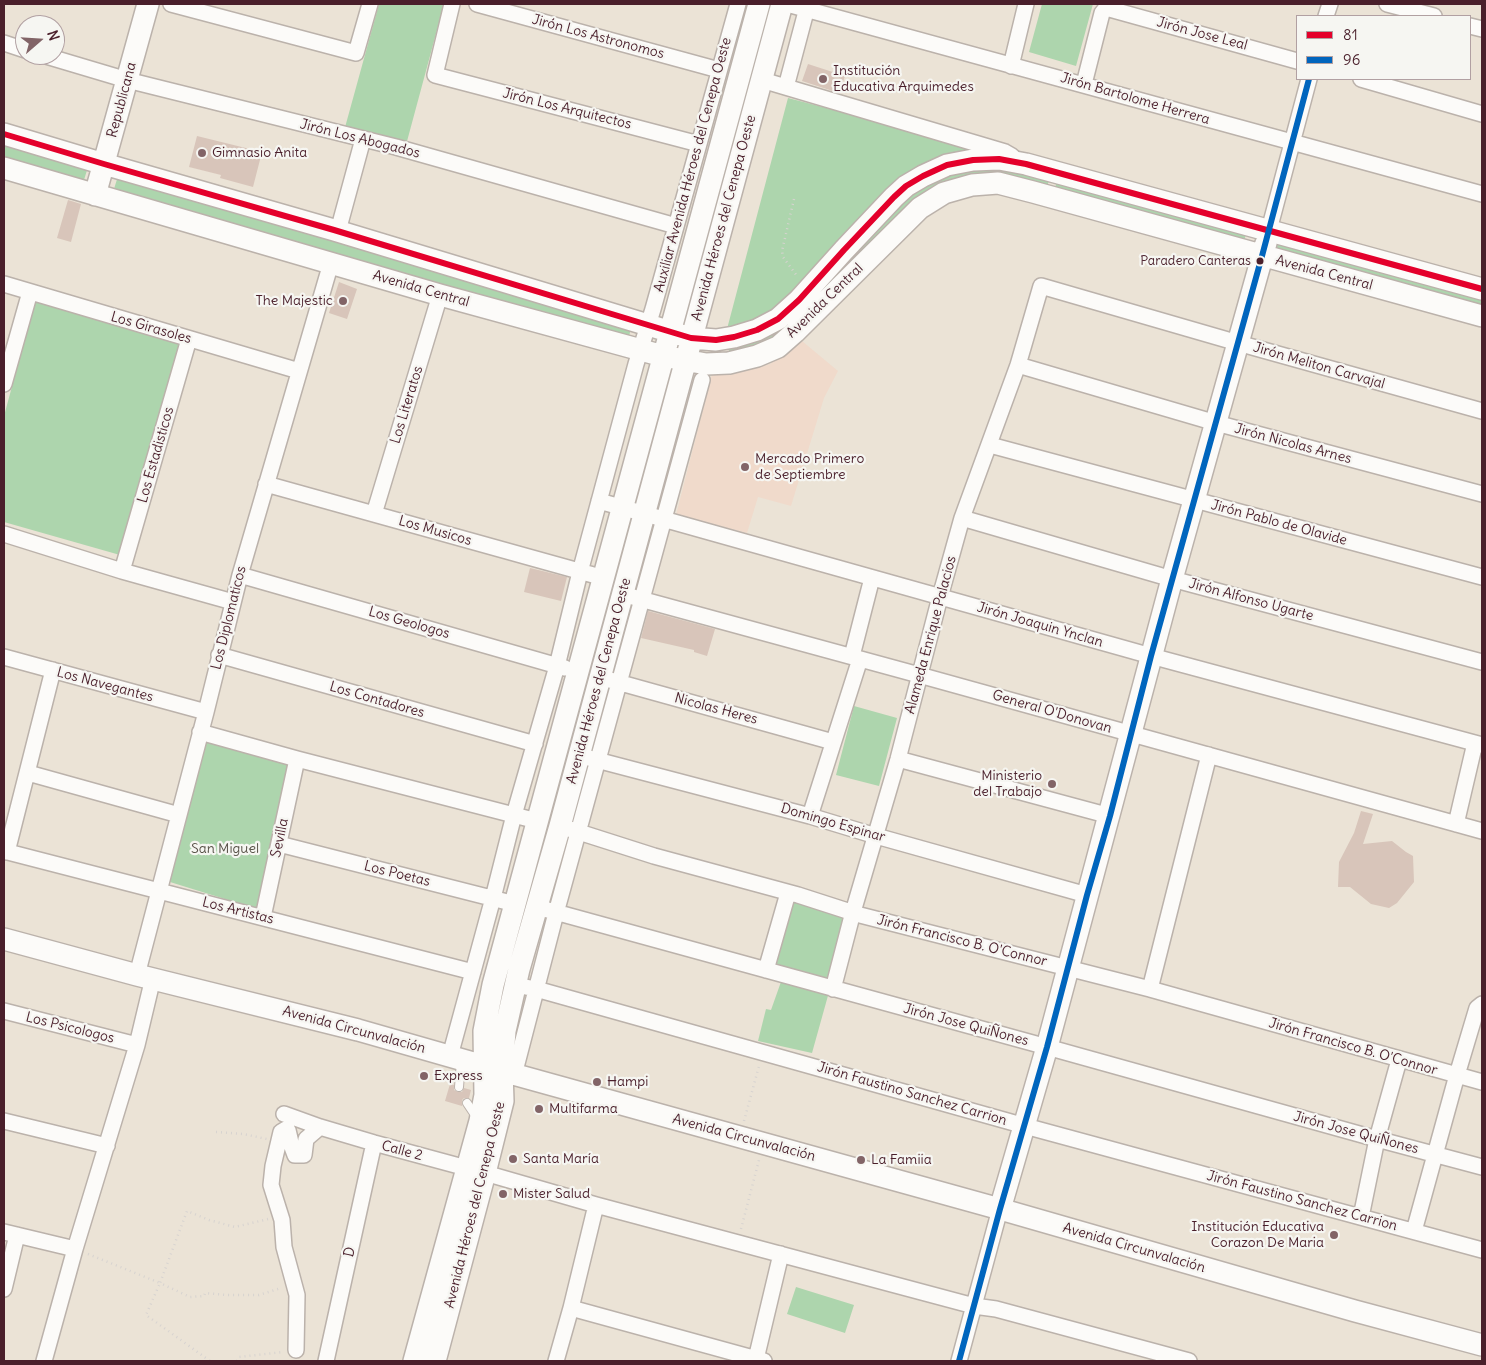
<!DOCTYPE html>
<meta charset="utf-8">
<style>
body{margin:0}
#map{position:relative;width:1486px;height:1365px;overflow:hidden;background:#ebe3d6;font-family:Delius,sans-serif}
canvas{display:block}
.frame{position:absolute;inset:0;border:5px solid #4a1f2b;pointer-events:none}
.legend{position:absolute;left:1296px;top:15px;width:175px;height:65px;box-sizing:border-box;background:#f6f6f2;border:1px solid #b1a0a2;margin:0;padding:6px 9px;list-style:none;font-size:15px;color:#4a1f2b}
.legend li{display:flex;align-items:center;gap:10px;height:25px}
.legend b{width:25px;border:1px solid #b1a0a2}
.north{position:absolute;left:15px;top:15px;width:50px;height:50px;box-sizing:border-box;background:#f6f6f2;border:1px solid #b1a0a2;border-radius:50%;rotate:71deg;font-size:14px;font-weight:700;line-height:20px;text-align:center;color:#4a1f2b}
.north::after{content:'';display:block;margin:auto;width:18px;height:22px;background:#826467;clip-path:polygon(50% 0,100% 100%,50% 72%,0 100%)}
</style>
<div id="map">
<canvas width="1486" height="1365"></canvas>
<div class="frame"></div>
<ul class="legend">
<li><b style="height:6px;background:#e4002b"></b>81</li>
<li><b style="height:6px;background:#0065bd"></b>96</li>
</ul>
<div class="north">N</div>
</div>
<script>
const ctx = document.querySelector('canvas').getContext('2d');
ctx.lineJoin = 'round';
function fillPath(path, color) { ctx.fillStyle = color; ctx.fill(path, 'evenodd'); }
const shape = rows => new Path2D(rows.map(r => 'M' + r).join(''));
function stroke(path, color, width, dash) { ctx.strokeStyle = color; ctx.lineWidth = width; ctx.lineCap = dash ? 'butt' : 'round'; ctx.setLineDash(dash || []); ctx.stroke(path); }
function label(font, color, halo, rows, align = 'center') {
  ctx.font = font + ' Delius,sans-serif'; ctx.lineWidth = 4.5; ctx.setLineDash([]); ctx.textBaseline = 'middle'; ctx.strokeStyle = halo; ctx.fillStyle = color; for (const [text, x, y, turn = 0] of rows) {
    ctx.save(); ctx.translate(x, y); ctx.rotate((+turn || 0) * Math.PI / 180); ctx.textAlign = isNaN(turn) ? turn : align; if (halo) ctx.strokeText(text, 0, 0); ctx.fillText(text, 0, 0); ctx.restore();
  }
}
const built = shape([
 [802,341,838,371,824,398,791,506,758,497,747,533,676,515,712,374,738,373,770,364]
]);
const green = shape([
 [379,4,444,4,406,145,344,131],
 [1042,4,1093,4,1076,66,1029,52],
 [788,98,993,151,940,164,769,316,727,329],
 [4,143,88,167,84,180,4,157],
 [996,166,1050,177,1047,187,958,179,782,338,730,356,729,350,730,344,747,342,912,192,944,177,974,168],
 [118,176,631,328,628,341,433,282,114,189],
 [1057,179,1247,231,1244,241,1055,189],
 [1279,239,1482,293,1482,306,1276,251],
 [36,298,183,341,120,555,4,522,4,416],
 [854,706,897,718,879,786,836,775],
 [207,739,290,762,260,905,254,908,170,882],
 [792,897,851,913,831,985,773,968],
 [782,979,829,992,812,1053,758,1041,766,1009,771,1010],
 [796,1287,854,1305,845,1333,787,1314]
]);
const building = shape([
 [808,64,845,76,839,93,802,81],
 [197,136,262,152,253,187,220,178,221,175,189,167],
 [68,200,81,204,71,242,57,238],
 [339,282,357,289,347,319,329,313],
 [530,568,567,577,561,601,524,592],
 [648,611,715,629,707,656,694,652,694,650,641,638],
 [1361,811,1373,814,1363,844,1392,841,1406,852,1413,856,1414,882,1397,903,1389,908,1371,904,1350,887,1338,887,1339,862,1354,833],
 [450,1084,454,1085,454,1090,458,1092,462,1092,464,1088,471,1090,469,1098,464,1098,462,1100,462,1106,445,1101]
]);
const path = shape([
 [794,199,782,251,783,257,797,276],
 [744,1121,759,1066],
 [216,1132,243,1134,267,1139],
 [268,1219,235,1227,209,1220,187,1211,160,1283,190,1297,204,1296,205,1293,226,1295,259,1295,281,1288],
 [741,1229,759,1160],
 [88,1254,160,1283,146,1315,210,1361],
 [237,1361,239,1357,283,1352]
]);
const lane = shape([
 [459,1087,461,1062],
 [467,1103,477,1118]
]);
const street = shape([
 [171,4,356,53,370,4],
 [452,4,435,75,699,144],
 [477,4,719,70],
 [787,4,1482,194],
 [1387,4,1434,16],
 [1326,16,1330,4],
 [1470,26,1482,29],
 [4,43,25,50],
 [43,55,127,80,396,147,676,226],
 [1011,66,1026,4],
 [1361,79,1482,114],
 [762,80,1005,152,1012,156],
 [1084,84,1102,13,1106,8,1297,61],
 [786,87,808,4],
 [1269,230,1309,79],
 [338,231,363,139],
 [4,284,299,371],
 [1018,365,1216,423,1482,494],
 [4,384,30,292],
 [990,445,1482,577],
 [266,484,604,578],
 [599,501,1151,656,1482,745],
 [374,514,440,295],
 [962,518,1172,579,1482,662],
 [4,534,122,571,233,602],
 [122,571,189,339],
 [240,575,565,668],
 [622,594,930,678,1482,831],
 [219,655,535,744],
 [852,656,872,578],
 [4,657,206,712],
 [610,680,833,742],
 [200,732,297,759,537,821],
 [589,758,810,816,876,836,1087,895],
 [898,759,1110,816],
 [28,773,179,815],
 [810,816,860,659],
 [1456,824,1475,743],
 [560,826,654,856,798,895,860,915,1150,989,1482,1082],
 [279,844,515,904],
 [4,851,473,972],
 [7,852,53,670],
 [537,907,1047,1047,1377,1139,1482,1167],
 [263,917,297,759],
 [766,970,788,893],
 [137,975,206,712,240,575,331,263],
 [515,985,536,989,1025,1126,1482,1250],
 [833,989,853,912,898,759,940,597,962,518,1018,365,1041,286,1238,343,1482,411],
 [1150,989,1209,755],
 [4,1011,137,1045],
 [450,1056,493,898,514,815,557,666,580,572,636,364,653,309,738,4],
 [514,1075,556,913,702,380],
 [284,1114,320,1127,374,1143,485,1173,596,1205,974,1306,996,1309,1189,1361],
 [4,1121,107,1146],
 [1361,1217,1377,1139,1399,1060],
 [1414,1231,1457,1075,1477,1008,1482,1004],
 [4,1232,75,1249],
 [4,1289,17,1235],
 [571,1308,764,1361],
 [296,1350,297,1295,284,1247,282,1220,271,1185,273,1166,281,1132,286,1129,288,1130,292,1147,295,1155,304,1155,306,1139,320,1127],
 [756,1359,781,1254],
 [44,1361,75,1249,137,1045,153,978],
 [326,1361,374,1143],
 [556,1361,571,1308,596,1205],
 [959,1361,1000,1209]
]);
const secondary = shape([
 [4,134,104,164,334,230,691,338,716,340,734,337,757,330,778,319,799,300,844,250,894,197,906,186,923,176,947,165,973,160,999,159,1026,164,1482,289],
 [4,168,440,295,663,356,706,364,729,363,757,356,778,347,795,332,920,208,944,193,972,185,998,183,1033,192,1482,316],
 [95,195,148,4],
 [4,939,137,975,358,1030,484,1066,1000,1209,1355,1311,1482,1345],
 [1000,1209,1047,1047,1172,579,1266,243],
 [414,1361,480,1121,485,1095,484,1031,493,985,759,4],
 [435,1361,485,1173,503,1101,502,1071,505,1031,519,969,560,826,782,4]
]);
const bus1 = shape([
 [4,134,104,164,334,230,691,338,716,340,734,337,757,330,778,319,799,300,844,250,894,197,906,186,923,176,947,165,973,160,999,159,1026,164,1482,289]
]);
const bus2 = shape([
 [959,1361,1000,1209,1047,1047,1087,895,1110,816,1151,656,1262,256,1309,79]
]);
const markers = [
 [823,79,5,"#826467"],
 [202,153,5,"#826467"],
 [1260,261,4.5,"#4a1f2b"],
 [343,301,5,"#826467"],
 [745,467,5,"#826467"],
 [1052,784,5,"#826467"],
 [424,1076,5,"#826467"],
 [597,1082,5,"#826467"],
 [539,1109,5,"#826467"],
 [513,1159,5,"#826467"],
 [861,1160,5,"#826467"],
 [503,1194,5,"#826467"],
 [1334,1235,5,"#826467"]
];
const busNames = [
 ["Paradero Canteras",1251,261]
];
const streetNames = [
 ["Jirón Jose Leal",1202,34,15],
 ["Jirón Los Astronomos",598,37,15],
 ["Jirón Bartolome Herrera",1135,99,16],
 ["Republicana",122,100,-75],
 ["Jirón Los Arquitectos",567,109,14],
 ["Jirón Los Abogados",360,139,14],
 ["Auxiliar Avenida Héroes del Cenepa Oeste",693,165,-75],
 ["Avenida Héroes del Cenepa Oeste",724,218,-75],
 ["Avenida Central",1324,273,15],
 ["Avenida Central",421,289,16],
 ["Avenida Central",825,301,-44],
 ["Los Girasoles",151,328,16],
 ["Jirón Meliton Carvajal",1319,366,16],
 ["Los Literatos",407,405,-73],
 ["Jirón Nicolas Arnes",1293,444,15],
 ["Los Estadisticos",156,455,-74],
 ["Jirón Pablo de Olavide",1279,523,15],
 ["Los Musicos",435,531,16],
 ["Jirón Alfonso Ugarte",1251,600,15],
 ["Los Diplomaticos",229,618,-76],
 ["Los Geologos",409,623,16],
 ["Jirón Joaquin Ynclan",1040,625,16],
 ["Alameda Enrique Palacios",931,635,-75],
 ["Avenida Héroes del Cenepa Oeste",599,681,-75],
 ["Los Navegantes",105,685,15],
 ["Los Contadores",377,700,16],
 ["Nicolas Heres",716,709,15],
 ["General O'Donovan",1052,712,16],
 ["Domingo Espinar",833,823,16],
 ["Sevilla",280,838,-78],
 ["Los Poetas",397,874,14],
 ["Los Artistas",238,911,14],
 ["Jirón Francisco B. O'Connor",962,941,14],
 ["Jirón Jose QuiÑones",966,1025,15],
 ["Los Psicologos",70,1028,14],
 ["Avenida Circunvalación",354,1030,15],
 ["Jirón Francisco B. O'Connor",1353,1047,16],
 ["Jirón Faustino Sanchez Carrion",912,1094,16],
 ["Jirón Jose QuiÑones",1356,1133,15],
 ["Avenida Circunvalación",744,1138,15],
 ["Calle 2",402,1151,15],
 ["Jirón Faustino Sanchez Carrion",1302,1201,15],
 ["Avenida Héroes del Cenepa Oeste",475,1205,-76],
 ["Avenida Circunvalación",1134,1248,16],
 ["D",350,1252,-77]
];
const poiNames = [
 ["Institución",833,71],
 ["Educativa Arquimedes",833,87],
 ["Gimnasio Anita",212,153],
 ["The Majestic",333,301,"right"],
 ["Mercado Primero",755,459],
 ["de Septiembre",755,475],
 ["Ministerio",1042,776,"right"],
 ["del Trabajo",1042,792,"right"],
 ["Express",434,1076],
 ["Hampi",607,1082],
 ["Multifarma",549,1109],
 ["Santa María",523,1159],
 ["La Famiia",871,1160],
 ["Mister Salud",513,1194],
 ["Institución Educativa",1324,1227,"right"],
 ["Corazon De Maria",1324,1243,"right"]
];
const parkNames = [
 ["San Miguel",225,849]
];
fillPath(built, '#f0dacb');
fillPath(green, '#add5ad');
fillPath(building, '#d8c5ba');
stroke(lane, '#bbb2ab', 10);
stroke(street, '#bbb2ab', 18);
stroke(secondary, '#bbb2ab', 24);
stroke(path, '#d7d3d0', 2.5, [1, 4]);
stroke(lane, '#fcfbf9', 8);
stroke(street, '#fcfbf9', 15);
stroke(secondary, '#fcfbf9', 21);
stroke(bus1, '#e4002b', 6);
stroke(bus2, '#0065bd', 6);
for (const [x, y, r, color] of markers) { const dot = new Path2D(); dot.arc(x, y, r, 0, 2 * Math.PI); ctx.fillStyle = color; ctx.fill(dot); stroke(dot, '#f6f6f2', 2); }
label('13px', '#4a1f2b', '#f6f6f2', busNames, 'right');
label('14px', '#4a1f2b', '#f6f6f2', streetNames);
label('14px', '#4a1f2b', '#f6f6f2', poiNames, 'left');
label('14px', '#585248', '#f6f6f2', parkNames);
</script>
